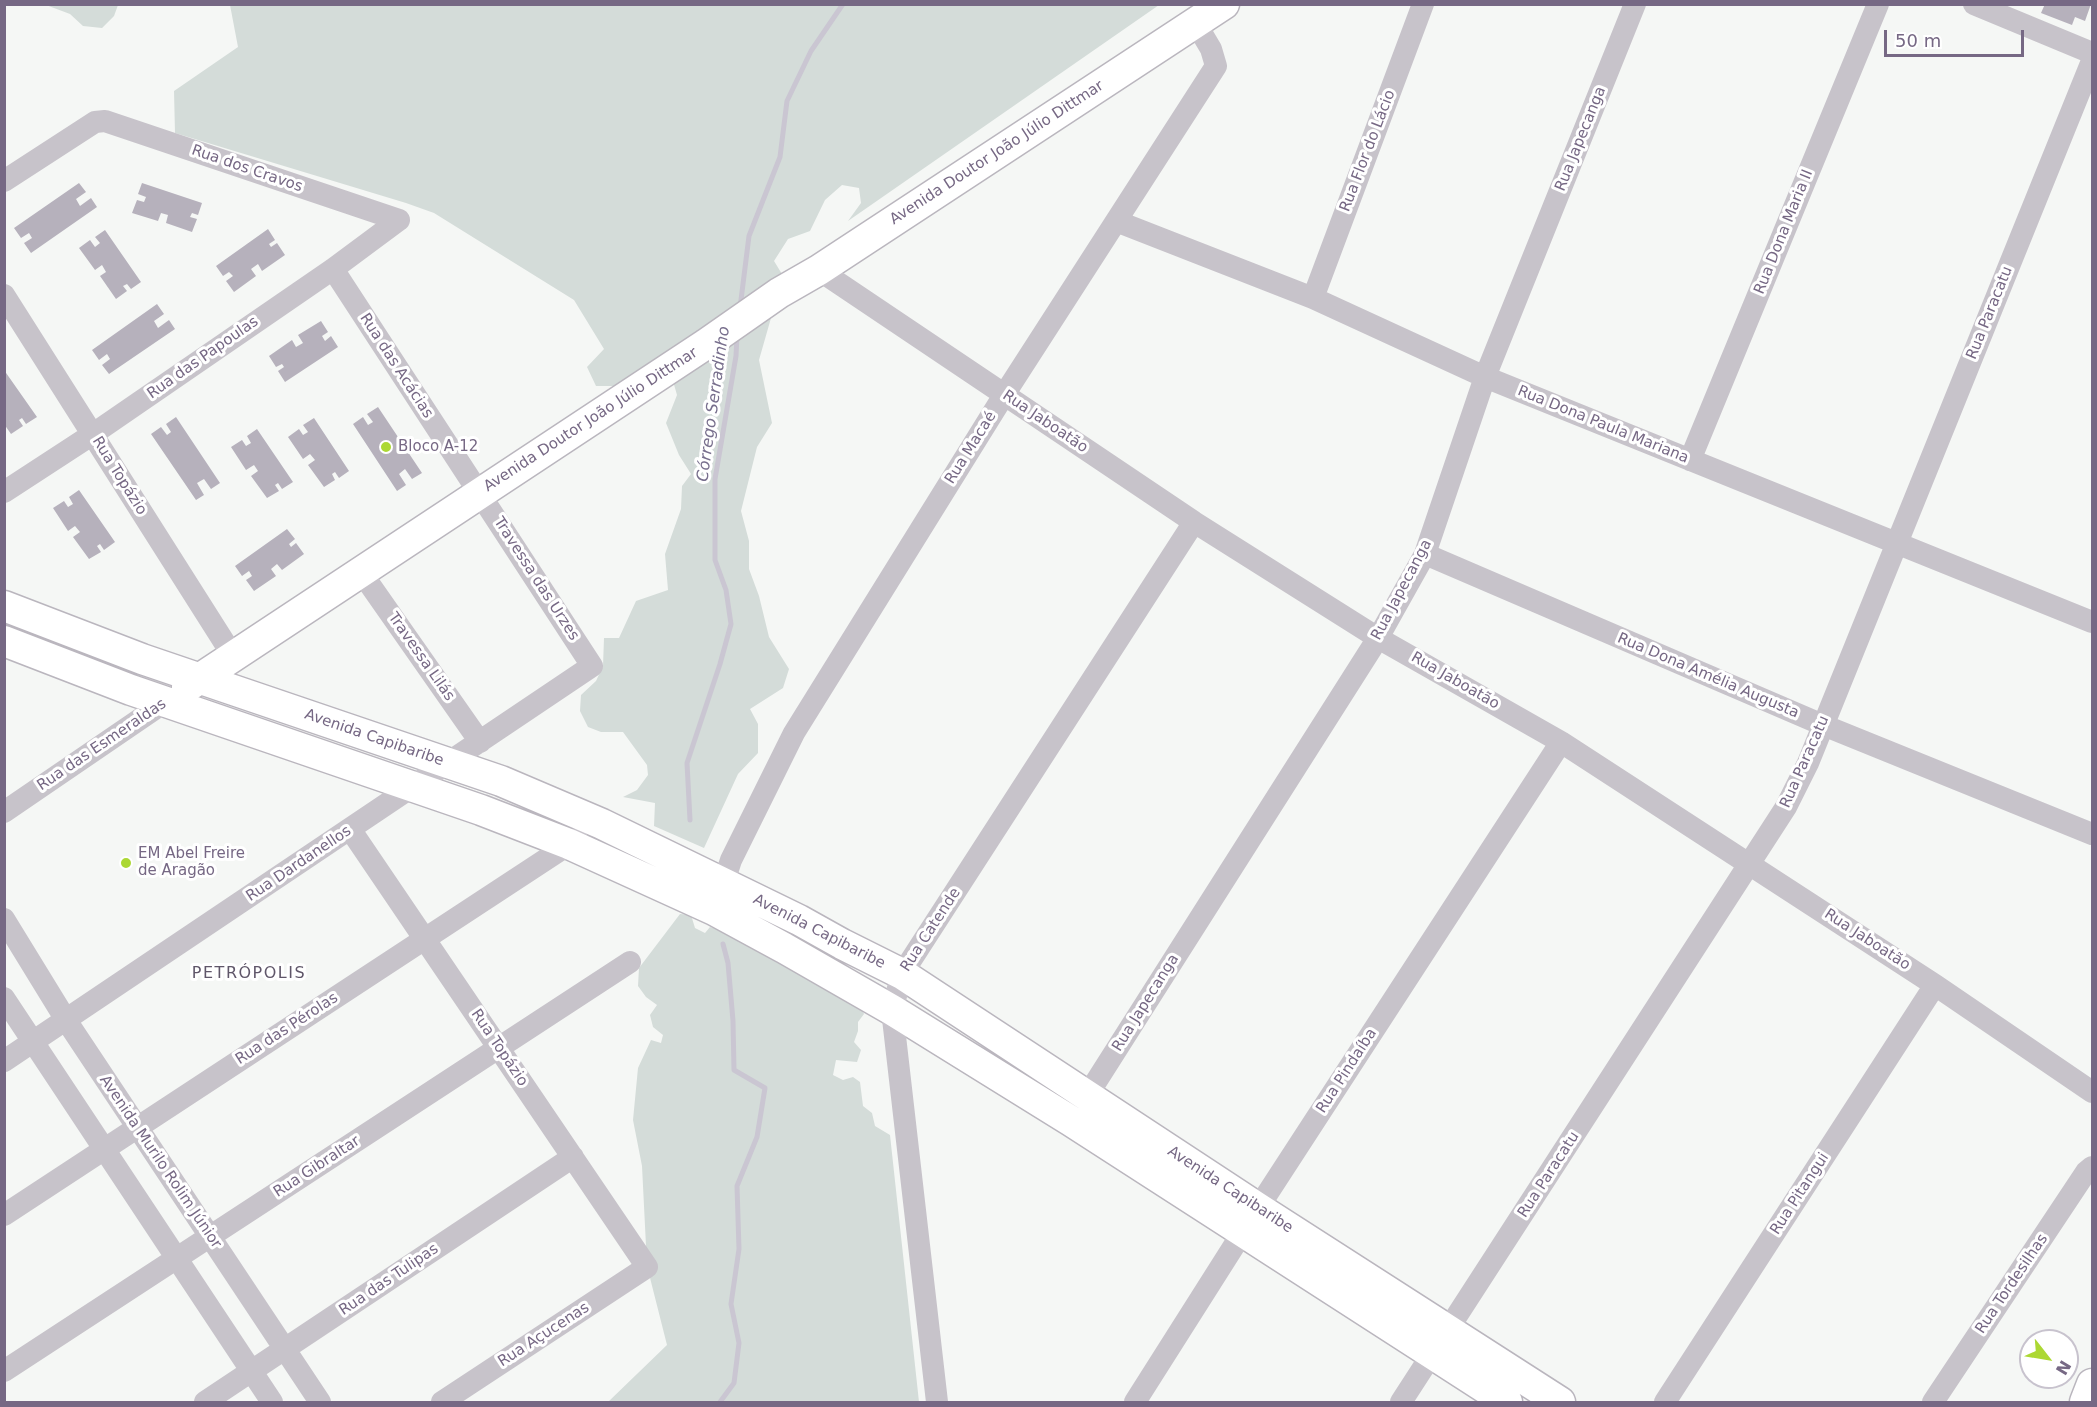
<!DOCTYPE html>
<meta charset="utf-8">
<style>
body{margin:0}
#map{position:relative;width:2097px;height:1407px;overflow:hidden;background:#f5f7f5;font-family:"DejaVu Sans",sans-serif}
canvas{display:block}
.frame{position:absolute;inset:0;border:6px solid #766884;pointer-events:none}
.north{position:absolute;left:2019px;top:1329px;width:60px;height:60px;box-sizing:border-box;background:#fff;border:2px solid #c8c3ce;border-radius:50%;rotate:121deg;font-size:16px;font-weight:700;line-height:24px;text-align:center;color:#766884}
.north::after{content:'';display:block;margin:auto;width:21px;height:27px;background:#acd834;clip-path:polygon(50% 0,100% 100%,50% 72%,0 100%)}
.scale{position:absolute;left:1884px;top:30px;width:140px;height:27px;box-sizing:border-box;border:3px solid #766884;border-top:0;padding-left:8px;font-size:18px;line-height:21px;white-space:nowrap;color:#766884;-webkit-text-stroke:4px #fff;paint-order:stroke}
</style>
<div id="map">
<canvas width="2097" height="1407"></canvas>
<div class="frame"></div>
<div class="north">N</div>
<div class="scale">50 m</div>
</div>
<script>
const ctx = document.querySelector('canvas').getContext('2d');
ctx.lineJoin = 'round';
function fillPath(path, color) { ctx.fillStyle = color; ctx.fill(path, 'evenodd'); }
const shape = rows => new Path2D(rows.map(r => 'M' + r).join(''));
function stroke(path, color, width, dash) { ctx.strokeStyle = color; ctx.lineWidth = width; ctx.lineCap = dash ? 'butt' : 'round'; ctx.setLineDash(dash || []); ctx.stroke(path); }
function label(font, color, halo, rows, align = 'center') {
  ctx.font = font + ' "DejaVu Sans",sans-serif'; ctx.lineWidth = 6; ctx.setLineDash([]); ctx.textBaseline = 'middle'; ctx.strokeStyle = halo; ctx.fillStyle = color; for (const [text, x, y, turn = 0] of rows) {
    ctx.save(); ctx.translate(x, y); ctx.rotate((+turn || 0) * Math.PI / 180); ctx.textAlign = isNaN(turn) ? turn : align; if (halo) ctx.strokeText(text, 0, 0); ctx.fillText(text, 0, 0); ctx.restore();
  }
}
const green = shape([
 [46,5,118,5,114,16,102,28,83,26,70,14],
 [230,5,1159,5,848,221,861,203,859,188,842,185,825,200,810,231,788,239,774,261,785,279,779,308,771,318,759,360,772,423,757,447,741,511,749,541,749,569,759,596,769,637,789,669,783,688,750,709,758,724,758,753,738,774,704,848,654,826,655,803,623,797,637,790,648,775,647,765,623,732,601,732,588,727,580,711,581,695,596,681,603,666,604,638,619,638,636,601,668,590,665,554,681,509,682,486,691,474,679,455,666,423,677,395,669,367,622,386,596,386,587,367,604,349,574,300,434,213,406,203,175,133,174,91,238,47],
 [4,613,145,665,140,677,5,626],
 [680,914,691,915,695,928,705,933,710,927,726,932,860,1005,864,1014,858,1022,858,1031,854,1042,861,1050,857,1062,836,1060,833,1075,843,1080,853,1077,860,1082,863,1106,872,1113,875,1126,890,1135,919,1402,608,1402,667,1345,647,1266,642,1166,633,1120,638,1068,651,1040,661,1043,663,1035,653,1027,650,1015,657,1005,646,997,638,986,639,968]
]);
const stream = shape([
 [740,308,749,236,780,157,787,101,811,51,843,4],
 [690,820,687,763,720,664,731,624,726,590,715,560,715,479,736,356,737,335],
 [720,1402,734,1383,739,1343,731,1304,739,1249,737,1186,757,1137,765,1088,734,1070,733,1021,728,963,723,944]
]);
const building = shape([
 [2045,4,2091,4,2085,21,2075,17,2072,25,2041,13],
 [79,183,86,192,76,199,80,206,91,198,97,207,31,253,24,243,32,238,29,233,21,238,14,228],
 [142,183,202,203,198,215,192,213,190,217,197,219,192,232,166,223,168,215,161,213,158,221,132,213,137,200,144,202,146,197,138,194],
 [268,229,275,240,269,244,271,247,277,243,285,255,262,271,258,264,251,269,256,276,234,292,226,281,233,276,229,272,223,276,216,266],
 [105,230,141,282,131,289,127,284,123,286,127,291,116,299,100,276,106,272,102,265,95,270,79,248,90,240,95,247,100,243,95,237],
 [157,304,164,314,154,321,158,328,169,320,175,329,109,374,102,365,110,359,107,354,99,360,92,350],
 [321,321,328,332,322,336,325,341,331,336,338,347,285,382,278,371,284,367,282,364,276,367,269,356,292,340,296,347,303,343,298,335],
 [4,370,37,417,26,424,22,418,19,420,23,426,11,434,4,424],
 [378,407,422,473,412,479,405,469,399,474,406,485,397,491,353,424,363,417,368,425,373,422,367,414],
 [176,417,220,483,211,489,204,479,197,483,204,495,196,500,151,434,161,427,167,435,171,432,166,424],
 [314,418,349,471,339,478,335,472,332,474,335,480,324,487,308,465,315,460,310,454,303,459,288,437,299,429,303,435,308,432,303,425],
 [257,429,293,482,282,489,278,483,275,485,279,491,267,498,251,476,258,471,254,465,246,470,231,447,242,440,246,446,251,443,247,436],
 [79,490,115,542,104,550,100,544,97,546,101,552,89,559,73,537,80,532,75,526,68,531,53,508,64,501,68,507,73,504,69,497],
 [287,529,295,539,289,544,291,547,296,543,304,554,282,570,277,564,271,569,276,576,254,591,246,580,252,576,249,571,242,576,235,566]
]);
const minor = shape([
 [1974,4,2092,53],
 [4,181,95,122,105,121,399,220],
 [1116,221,1313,298,1485,377,2092,622],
 [819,270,1194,522,1378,638,1561,742,1935,985,2092,1092],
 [4,295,233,656],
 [1313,298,1423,4],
 [1690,460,1878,4],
 [4,492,93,434,333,269,399,220],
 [1425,554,1823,725,2092,834],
 [361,572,480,742],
 [4,812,165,702],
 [350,829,647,1267,442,1402],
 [719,897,731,860,794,733,1004,395,1216,66,1211,49,1195,22],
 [4,919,66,1020,320,1402],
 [4,998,272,1402],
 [4,1061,592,666,333,269],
 [1071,1121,1378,638,1425,554,1485,377,1635,4],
 [4,1215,577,839],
 [4,1371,630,962],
 [205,1402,573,1157],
 [937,1402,892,1010,902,974,1194,522],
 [1135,1402,1258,1208,1561,742],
 [1401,1402,1786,807,1808,763,2092,61],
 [1665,1402,1935,985],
 [1933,1402,2086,1172,2092,1167]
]);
const major = shape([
 [4,606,142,659,501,781,602,824,799,920,842,944,902,974,1258,1208,1560,1402],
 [4,641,131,690,481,810,569,844,714,910,784,948,892,1010,1071,1121,1507,1402],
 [187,687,706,344,779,293,819,270,1224,4],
 [2085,1402,2092,1384]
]);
const markers = [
 [386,447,6,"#acd834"],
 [126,863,6,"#acd834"]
];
const streetNames = [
 ["Rua Japecanga",1581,139,-68],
 ["Rua Flor do Lácio",1368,151,-69],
 ["Avenida Doutor João Júlio Dittmar",997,153,-33],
 ["Rua dos Cravos",247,169,19],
 ["Rua Dona Maria II",1784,232,-68],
 ["Rua Paracatu",1990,313,-68],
 ["Rua das Papoulas",203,358,-35],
 ["Rua das Acácias",396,366,57],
 ["Avenida Doutor João Júlio Dittmar",591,420,-33],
 ["Rua Jaboatão",1045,422,34],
 ["Rua Dona Paula Mariana",1603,425,22],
 ["Rua Macaé",971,448,-58],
 ["Rua Topázio",119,476,58],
 ["Travessa das Urzes",536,579,57],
 ["Rua Japecanga",1402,590,-62],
 ["Travessa Lilás",421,657,55],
 ["Rua Dona Amélia Augusta",1708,676,23],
 ["Rua Jaboatão",1455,681,30],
 ["Avenida Capibaribe",374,738,19],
 ["Rua das Esmeraldas",102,745,-34],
 ["Rua Paracatu",1805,762,-66],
 ["Rua Dardanellos",299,864,-34],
 ["Rua Catende",931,930,-57],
 ["Avenida Capibaribe",819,932,27],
 ["Rua Jaboatão",1867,940,33],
 ["Rua Japecanga",1146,1003,-58],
 ["Rua das Pérolas",287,1029,-33],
 ["Rua Topázio",499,1048,56],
 ["Rua Pindaíba",1347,1071,-57],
 ["Avenida Murilo Rolim Júnior",160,1162,56],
 ["Rua Gibraltar",317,1167,-33],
 ["Rua Paracatu",1549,1175,-57],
 ["Avenida Capibaribe",1230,1190,33],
 ["Rua Pitangui",1800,1194,-57],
 ["Rua das Tulipas",389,1280,-34],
 ["Rua Tordesilhas",2012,1284,-56],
 ["Rua Açucenas",544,1335,-33]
];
const poiNames = [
 ["Bloco A-12",398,447],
 ["EM Abel Freire",138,854],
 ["de Aragão",138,871]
];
const waterNames = [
 ["Córrego Serradinho",714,404,-82]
];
const neighbourhoodNames = [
 ["PETRÓPOLIS",249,974]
];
fillPath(green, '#d4dcd9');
stroke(stream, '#cac6d2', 5);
fillPath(building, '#b6b1bc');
stroke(major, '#bab6be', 33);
stroke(minor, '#c7c3ca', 22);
stroke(major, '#fff', 30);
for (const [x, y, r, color] of markers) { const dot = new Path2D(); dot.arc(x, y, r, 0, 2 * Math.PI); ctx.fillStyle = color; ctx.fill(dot); stroke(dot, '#fff', 2); }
label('15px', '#766884', '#fff', streetNames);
label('15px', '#766884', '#fff', poiNames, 'left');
label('italic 16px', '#786f8d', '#fff', waterNames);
ctx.letterSpacing = '1.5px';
label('16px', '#5f5669', '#fff', neighbourhoodNames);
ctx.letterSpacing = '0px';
</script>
